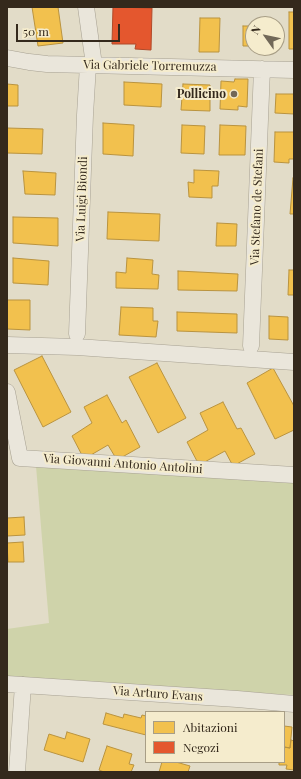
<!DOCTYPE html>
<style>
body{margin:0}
#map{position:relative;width:301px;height:779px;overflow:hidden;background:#e2dcc8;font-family:"Playfair Display",serif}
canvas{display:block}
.frame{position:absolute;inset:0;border:8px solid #34291c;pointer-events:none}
.legend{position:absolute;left:145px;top:711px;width:140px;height:52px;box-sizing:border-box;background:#f5eccd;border:1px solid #a89e86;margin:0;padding:5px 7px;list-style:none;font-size:12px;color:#34291c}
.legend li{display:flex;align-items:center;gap:8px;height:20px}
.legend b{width:20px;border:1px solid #a89e86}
.north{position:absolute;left:245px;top:16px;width:40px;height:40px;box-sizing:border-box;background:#f5eccd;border:1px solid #a89e86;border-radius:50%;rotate:303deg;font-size:11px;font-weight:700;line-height:16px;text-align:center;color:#34291c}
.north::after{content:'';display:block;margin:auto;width:14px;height:18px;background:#716858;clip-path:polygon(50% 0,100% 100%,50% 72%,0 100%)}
.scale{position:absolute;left:16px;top:24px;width:104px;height:18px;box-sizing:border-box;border:2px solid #34291c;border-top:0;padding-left:5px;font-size:12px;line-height:14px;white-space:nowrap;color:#34291c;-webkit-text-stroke:3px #f5eccd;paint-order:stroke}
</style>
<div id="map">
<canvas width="301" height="779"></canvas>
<div class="frame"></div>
<ul class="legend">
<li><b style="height:11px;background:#f2c14e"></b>Abitazioni</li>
<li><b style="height:11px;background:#e4572e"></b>Negozi</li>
</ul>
<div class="north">N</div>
<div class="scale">50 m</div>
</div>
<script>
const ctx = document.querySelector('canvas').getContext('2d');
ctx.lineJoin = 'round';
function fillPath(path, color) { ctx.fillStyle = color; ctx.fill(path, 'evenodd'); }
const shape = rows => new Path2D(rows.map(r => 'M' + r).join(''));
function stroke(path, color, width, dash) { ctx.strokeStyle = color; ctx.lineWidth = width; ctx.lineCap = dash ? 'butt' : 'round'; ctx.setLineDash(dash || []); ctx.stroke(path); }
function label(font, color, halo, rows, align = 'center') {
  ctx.font = font + ' "Playfair Display",serif'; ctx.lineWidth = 4; ctx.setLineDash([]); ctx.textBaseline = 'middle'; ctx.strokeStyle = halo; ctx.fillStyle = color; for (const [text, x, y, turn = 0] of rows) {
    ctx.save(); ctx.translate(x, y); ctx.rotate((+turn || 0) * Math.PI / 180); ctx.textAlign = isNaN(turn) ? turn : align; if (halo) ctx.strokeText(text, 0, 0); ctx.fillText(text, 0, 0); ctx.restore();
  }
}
const green = shape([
 [36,466,294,483,294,695,7,679,7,629,49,623]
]);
const homes = shape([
 [32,7,58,7,63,43,38,46,32,7],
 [289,12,294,12,294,49,289,49,289,12],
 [200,18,220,18,219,52,199,52,200,18],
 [243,26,253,26,253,46,243,46,243,26],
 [235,79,248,79,247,107,238,106,238,110,220,109,221,81,234,82,235,79],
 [124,82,162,84,161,107,124,105,124,82],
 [7,84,18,85,18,106,7,106,7,84],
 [183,84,210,85,210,111,181,110,183,84],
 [276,94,294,94,294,114,275,113,276,94],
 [103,123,134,125,133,156,103,154,103,123],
 [182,125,205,126,204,154,181,153,182,125],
 [220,125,246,126,245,155,219,155,220,125],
 [7,128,43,129,42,154,7,153,7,128],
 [275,132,294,132,294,159,289,159,289,163,274,162,275,132],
 [194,170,219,171,218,186,212,186,212,198,189,197,188,182,194,183,194,170],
 [23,171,56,173,55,195,25,194,23,171],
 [293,178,294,178,294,214,290,214,293,178],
 [108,212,160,214,159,241,107,239,108,212],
 [13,217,58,218,58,246,13,243,13,217],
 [217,223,237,224,236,246,216,246,217,223],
 [13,258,49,261,48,285,13,283,13,258],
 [127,258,153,260,152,274,159,275,158,289,116,288,116,272,126,273,127,258],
 [289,270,294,270,294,295,288,295,289,270],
 [178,271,238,274,237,291,178,290,178,271],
 [7,300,30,300,30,330,7,329,7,300],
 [121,307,153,308,153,321,158,321,156,337,119,335,121,307],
 [177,312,237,314,237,333,177,331,177,312],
 [269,316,288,317,288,340,269,339,269,316],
 [42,356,71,412,43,427,14,370,42,356],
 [157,363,186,418,158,433,129,377,157,363],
 [273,368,294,406,294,430,275,439,247,383,273,368],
 [107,395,122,423,126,420,140,447,117,460,108,445,84,459,72,436,92,423,84,407,107,395],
 [223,402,237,429,241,428,255,454,233,466,225,451,199,465,187,442,208,430,200,413,223,402],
 [24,517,25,535,7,536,7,518,24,517],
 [23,542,24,562,8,562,7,543,23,542],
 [106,713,123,718,124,714,141,718,142,715,146,716,146,735,103,724,106,713],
 [284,726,292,727,290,748,284,747,284,726],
 [67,732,90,739,83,762,44,750,49,734,65,739,67,732],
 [291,740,294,741,294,770,286,769,287,765,279,765,279,762,284,762,284,747,290,748,291,740],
 [107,746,132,754,129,764,134,765,131,772,104,772,99,770,107,746],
 [162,762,176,762,190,766,188,772,159,772,162,762]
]);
const shops = shape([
 [113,7,152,8,151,50,135,49,136,44,112,44,113,7]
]);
const minor = shape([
 [86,7,94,65],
 [7,58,29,62,47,64,294,70],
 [77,334,85,115,88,65],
 [7,345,77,347,294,362],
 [251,346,262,69],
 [7,392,20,458,294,475],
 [7,684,237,699,294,704],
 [17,772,23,685]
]);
const markers = [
 [234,94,4,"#716858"]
];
const streetNames = [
 ["Via Gabriele Torremuzza",150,66,1],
 ["Via Luigi Biondi",82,199,-88],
 ["Via Stefano de Stefani",257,207,-88],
 ["Via Giovanni Antonio Antolini",123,464,4],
 ["Via Arturo Evans",158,694,4]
];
const poiNames = [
 ["Pollicino",226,94]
];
fillPath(green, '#cfd3aa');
fillPath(homes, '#f2c14e');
stroke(homes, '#b9933f', 1);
fillPath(shops, '#e4572e');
stroke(shops, '#af4929', 1);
stroke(minor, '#a7a192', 17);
stroke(minor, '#eae6db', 16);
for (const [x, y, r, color] of markers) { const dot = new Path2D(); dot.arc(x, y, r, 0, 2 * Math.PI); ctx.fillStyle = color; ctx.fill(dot); stroke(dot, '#f5eccd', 1.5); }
label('12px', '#34291c', '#f5eccd', streetNames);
label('bold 12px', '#34291c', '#f5eccd', poiNames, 'right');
</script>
